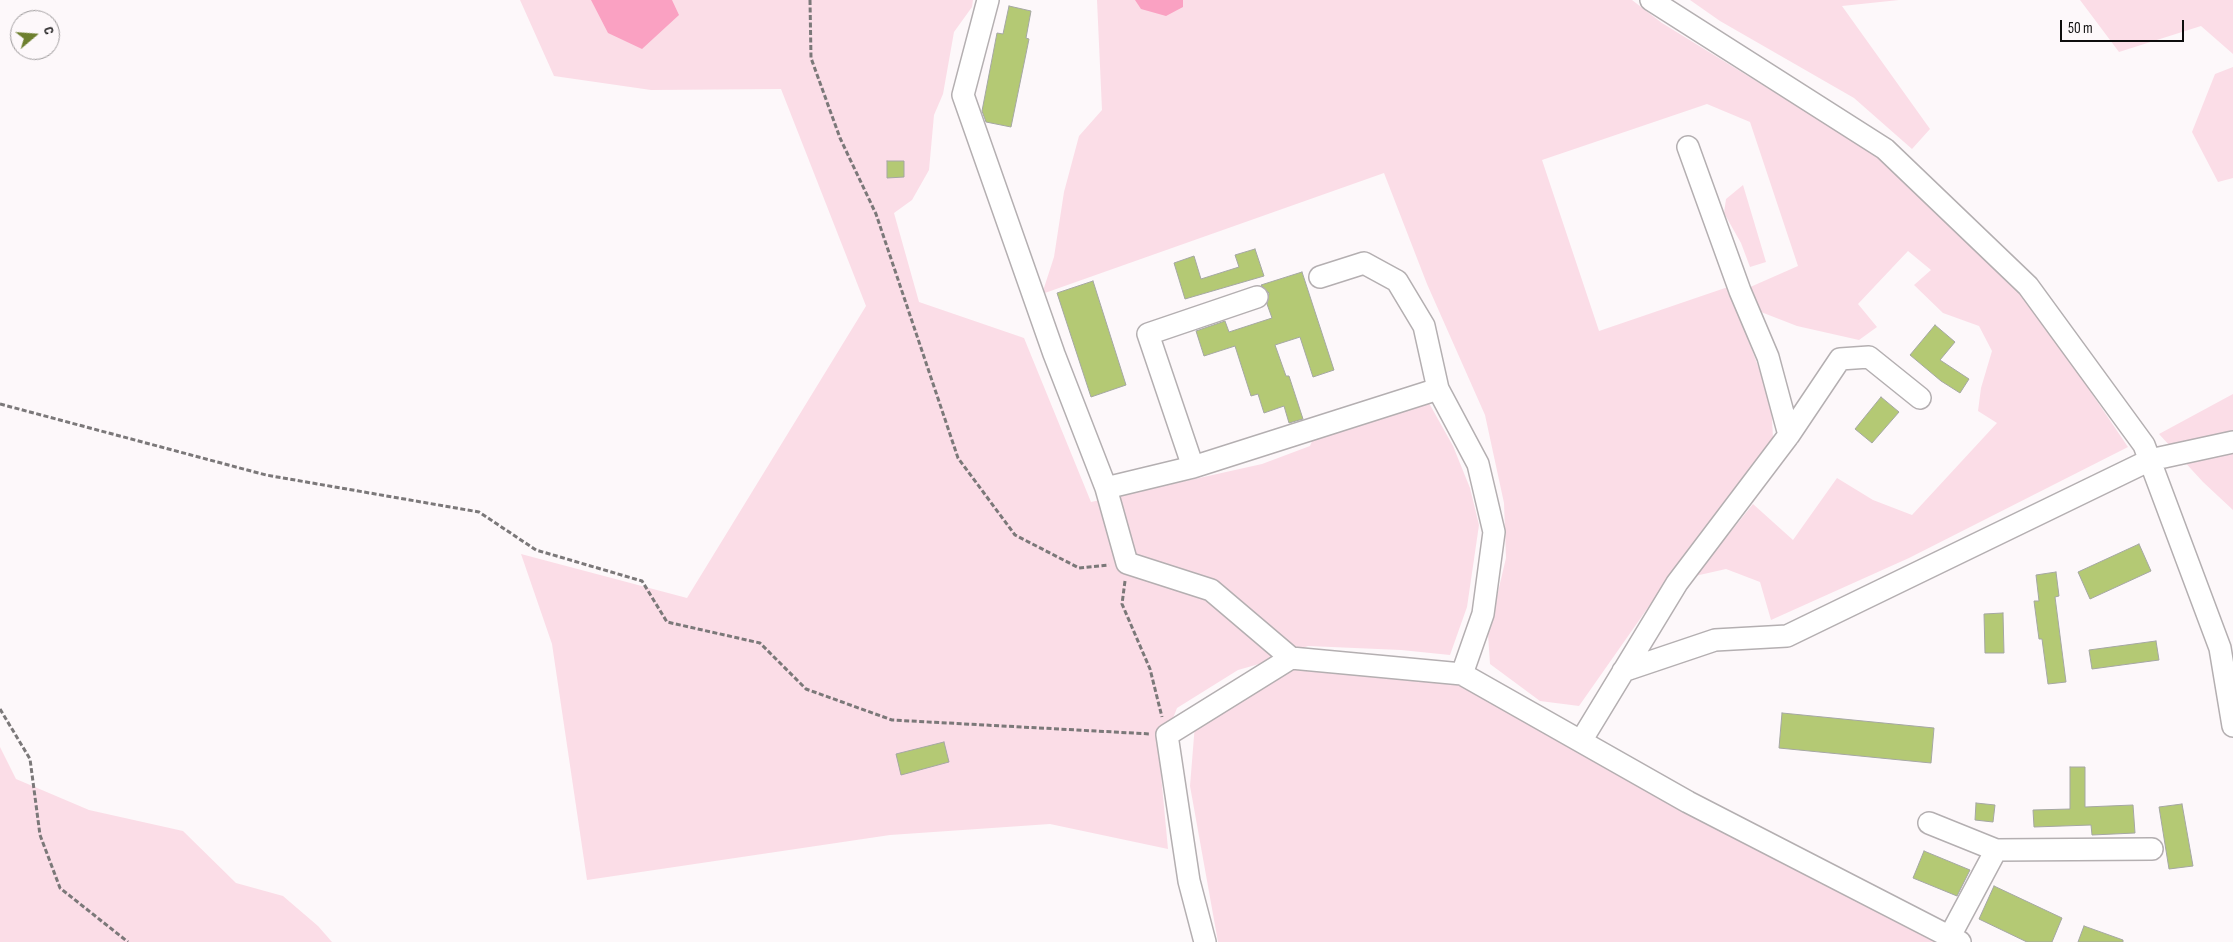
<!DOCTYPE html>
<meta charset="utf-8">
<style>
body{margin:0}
#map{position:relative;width:2233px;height:942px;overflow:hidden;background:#fdf8fa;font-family:"Sofia Sans Condensed",sans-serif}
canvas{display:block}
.north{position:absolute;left:10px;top:10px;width:50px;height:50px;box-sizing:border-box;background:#fdf8fa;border:1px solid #9d9a9b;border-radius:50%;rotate:72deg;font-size:14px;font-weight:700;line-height:20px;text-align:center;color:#0e0d0d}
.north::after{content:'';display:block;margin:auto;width:18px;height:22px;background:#6d7f2e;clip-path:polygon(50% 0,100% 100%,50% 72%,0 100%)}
.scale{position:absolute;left:2060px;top:20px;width:124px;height:22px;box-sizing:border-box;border:2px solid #0e0d0d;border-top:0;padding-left:6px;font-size:15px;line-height:18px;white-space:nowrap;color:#0e0d0d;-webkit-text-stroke:4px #fdf8fa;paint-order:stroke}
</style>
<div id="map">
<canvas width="2233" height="942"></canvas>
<div class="north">С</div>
<div class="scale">50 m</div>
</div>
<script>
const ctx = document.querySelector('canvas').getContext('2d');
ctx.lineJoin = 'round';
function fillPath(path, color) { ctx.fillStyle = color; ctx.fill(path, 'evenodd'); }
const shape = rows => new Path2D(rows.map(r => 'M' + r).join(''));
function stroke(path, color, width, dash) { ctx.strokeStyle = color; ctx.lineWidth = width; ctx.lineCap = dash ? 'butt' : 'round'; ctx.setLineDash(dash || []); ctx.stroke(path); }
const green = shape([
 [520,0,973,0,972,7,954,32,943,94,934,115,929,170,912,200,894,213,919,302,1024,338,1091,502,1262,464,1310,446,1314,436,1429,403,1453,446,1470,488,1479,525,1467,607,1450,655,1401,650,1308,646,1266,662,1238,670,1177,708,1159,754,1168,849,1050,824,890,835,587,880,552,644,521,554,687,598,866,306,781,89,651,90,554,76],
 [1097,0,1632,0,1662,23,1834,129,1908,171,2036,311,2128,447,1909,558,1771,620,1760,582,1726,569,1695,576,1753,504,1793,540,1837,478,1873,500,1912,515,1997,423,1978,411,1981,388,1992,351,1979,326,1943,313,1914,285,1931,270,1908,251,1858,304,1877,327,1859,340,1797,326,1761,312,1748,288,1798,266,1750,122,1707,104,1542,160,1599,331,1728,287,1771,400,1773,438,1701,532,1579,706,1540,701,1490,664,1488,634,1506,558,1504,503,1485,415,1427,284,1384,173,1042,294,1054,257,1064,192,1079,136,1102,110],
 [1690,0,1899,0,1842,6,1930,129,1912,149,1854,98,1720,21],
 [2080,0,2233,0,2233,54,2201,26,2119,52],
 [2233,67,2233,178,2218,182,2192,132,2215,74],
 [1743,185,1766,262,1750,267,1741,243,1724,213,1726,199],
 [2233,394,2233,510,2203,482,2159,434],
 [1294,665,1459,681,1649,787,1936,942,1218,942,1190,786,1195,724],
 [0,747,16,779,89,810,183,831,236,883,283,896,318,926,332,942,0,942]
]);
const water = shape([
 [591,0,672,0,679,15,642,49,608,33],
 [1135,0,1183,0,1183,7,1166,16,1141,9]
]);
const building = shape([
 [1009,6,1031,11,1026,38,1029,39,1011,127,986,122,982,111,997,33,1003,34,1009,6],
 [887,161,904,161,904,177,887,178,887,161],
 [1255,249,1264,276,1185,299,1174,263,1194,256,1201,279,1239,267,1235,255,1255,249],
 [1302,272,1334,370,1313,377,1300,337,1275,345,1286,376,1289,376,1303,419,1289,423,1284,406,1264,413,1258,394,1251,396,1235,346,1204,356,1196,331,1225,321,1229,332,1272,318,1267,304,1269,293,1261,285,1302,272],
 [1093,281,1126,385,1091,397,1057,293,1093,281],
 [1935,325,1955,342,1940,360,1969,379,1960,393,1941,381,1910,355,1935,325],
 [1881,397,1899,412,1872,443,1855,429,1881,397],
 [2139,544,2151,571,2090,599,2078,572,2139,544],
 [2056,572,2059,596,2055,597,2066,682,2048,684,2042,639,2039,639,2034,601,2039,601,2036,575,2056,572],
 [2003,613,2004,653,1985,653,1984,614,2003,613],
 [2156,641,2159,660,2092,669,2089,650,2156,641],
 [1782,713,1934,728,1931,763,1779,748,1782,713],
 [944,742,949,762,901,775,896,754,944,742],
 [2070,767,2085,767,2085,807,2133,805,2135,833,2092,835,2091,825,2034,827,2033,810,2070,809,2070,767],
 [1976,803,1995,805,1993,822,1975,820,1976,803],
 [2182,804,2193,866,2169,869,2159,807,2182,804],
 [1924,851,1970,870,1957,896,1913,878,1924,851],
 [1994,886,2062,918,2052,942,2027,942,1979,919,1994,886],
 [2084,926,2123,940,2123,942,2078,942,2084,926]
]);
const path = shape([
 [810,0,811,58,840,138,876,214,958,458,1015,535,1079,568,1109,565],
 [0,404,266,475,479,512,536,550,642,581,667,622,760,643,806,689,892,720,1151,734],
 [1125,581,1122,604,1150,669,1162,717],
 [0,709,30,759,40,835,60,888,128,942]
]);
const minor = shape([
 [988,0,963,95,1054,354,1106,488,1127,563,1211,590,1291,658],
 [1651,0,1885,149,2028,286,2144,445,2220,648,2233,726],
 [1688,147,1740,291,1768,357,1789,435],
 [1320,277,1364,263,1397,281,1424,326,1438,389,1478,464,1494,532,1483,614,1462,674],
 [1193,467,1148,334,1257,297],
 [1106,488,1193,467,1438,389],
 [1623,671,1715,640,1787,636,2150,460,2233,442],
 [1581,741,1677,583,1789,435,1840,359,1869,357,1920,398],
 [1929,823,1996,850,2152,849],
 [1950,936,1996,850],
 [1205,942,1189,881,1167,735,1291,658,1462,674,1688,802,1960,942]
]);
fillPath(green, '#fbdde7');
fillPath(water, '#faa1c2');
fillPath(building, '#b4c974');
stroke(building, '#a5a7a3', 1);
stroke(minor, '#b4afb1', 24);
stroke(path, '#7b7879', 3, [5, 2.5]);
stroke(minor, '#fff', 21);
</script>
